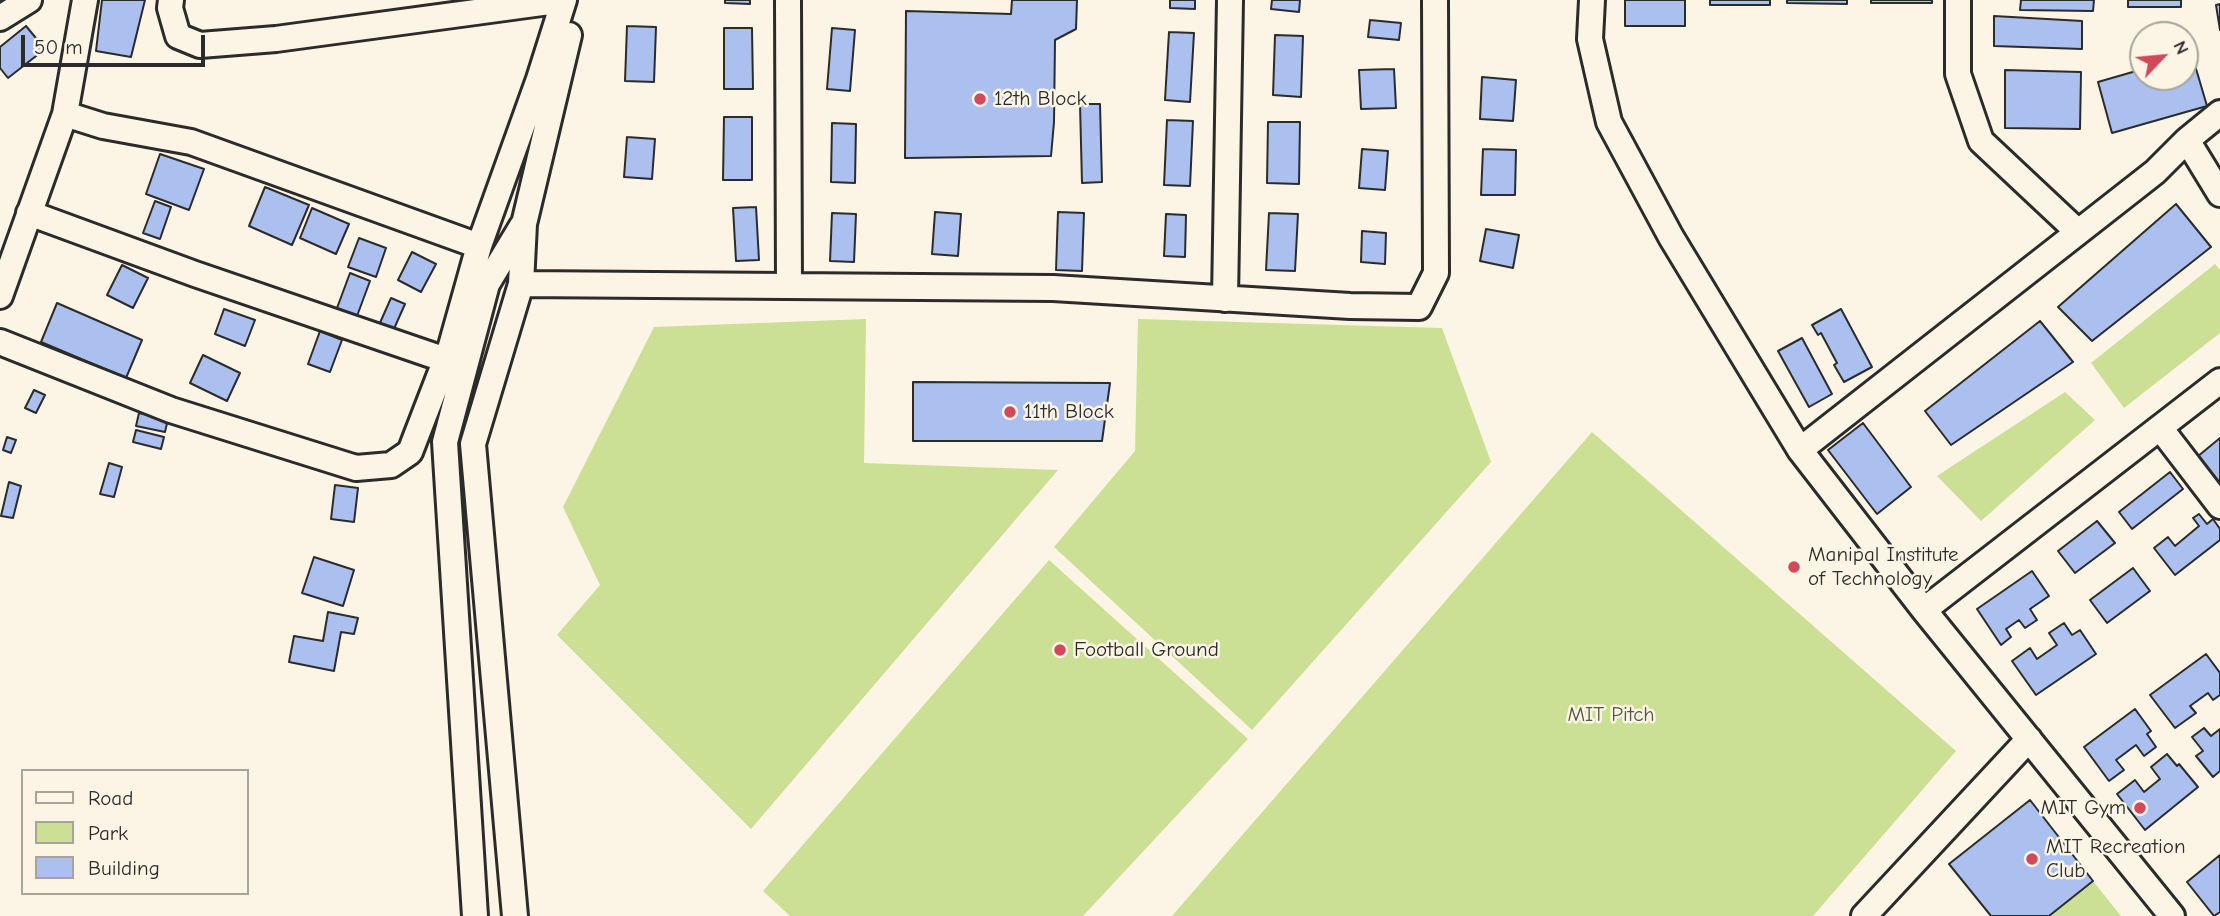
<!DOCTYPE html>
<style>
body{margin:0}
#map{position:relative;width:2220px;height:916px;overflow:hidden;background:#fcf5e5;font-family:"Comic Neue",sans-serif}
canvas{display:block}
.legend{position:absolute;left:21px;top:769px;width:228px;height:126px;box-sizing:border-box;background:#fcf5e5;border:2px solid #a8a49b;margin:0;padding:9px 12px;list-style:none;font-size:21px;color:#2b2b2b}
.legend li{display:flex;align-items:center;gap:14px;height:35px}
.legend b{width:35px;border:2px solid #a8a49b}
.north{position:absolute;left:2129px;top:21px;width:70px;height:70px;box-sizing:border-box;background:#fcf5e5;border:2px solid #a8a49b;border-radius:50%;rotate:64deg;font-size:19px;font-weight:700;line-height:28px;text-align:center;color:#2b2b2b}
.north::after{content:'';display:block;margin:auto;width:24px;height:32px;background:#d1495b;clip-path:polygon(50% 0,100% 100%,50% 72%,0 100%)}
.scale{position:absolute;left:21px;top:35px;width:184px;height:32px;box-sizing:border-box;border:4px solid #2b2b2b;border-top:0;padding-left:9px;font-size:21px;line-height:24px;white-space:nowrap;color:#2b2b2b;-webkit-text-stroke:5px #fcf5e5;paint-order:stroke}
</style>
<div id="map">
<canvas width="2220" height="916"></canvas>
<ul class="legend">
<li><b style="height:9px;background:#fcf5e5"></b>Road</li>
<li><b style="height:19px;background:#cbe095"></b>Park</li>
<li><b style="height:19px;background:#abc0ef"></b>Building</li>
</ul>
<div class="north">N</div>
<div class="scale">50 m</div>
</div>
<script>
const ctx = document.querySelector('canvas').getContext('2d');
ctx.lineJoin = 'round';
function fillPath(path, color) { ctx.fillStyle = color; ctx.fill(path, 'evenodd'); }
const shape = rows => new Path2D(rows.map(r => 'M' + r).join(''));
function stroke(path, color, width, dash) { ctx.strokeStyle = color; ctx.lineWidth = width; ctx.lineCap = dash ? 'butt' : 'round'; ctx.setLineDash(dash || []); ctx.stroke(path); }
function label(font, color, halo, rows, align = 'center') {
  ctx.font = font + ' "Comic Neue",sans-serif'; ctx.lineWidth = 5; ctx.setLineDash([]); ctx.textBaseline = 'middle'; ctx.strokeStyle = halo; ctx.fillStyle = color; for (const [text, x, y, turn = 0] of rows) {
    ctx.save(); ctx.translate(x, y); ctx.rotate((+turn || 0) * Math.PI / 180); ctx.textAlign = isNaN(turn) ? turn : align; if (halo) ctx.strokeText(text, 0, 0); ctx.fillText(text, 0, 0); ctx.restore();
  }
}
const green = shape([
 [2215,264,2220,270,2220,333,2124,408,2091,363],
 [866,319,864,463,1058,470,751,829,557,635,600,585,563,507,654,327],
 [1138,319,1442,328,1491,462,1252,730,1054,547,1135,451],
 [2065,392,2095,420,1981,521,1937,476],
 [1592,432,1956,751,1813,916,1172,916],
 [1049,560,1248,739,1083,916,790,916,763,891],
 [2093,881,2121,916,2051,916]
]);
const building = shape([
 [102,0,145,0,131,57,96,51,102,0],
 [725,0,750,0,750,4,725,3,725,0],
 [1012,0,1077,0,1076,29,1055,40,1054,122,1051,156,905,158,906,11,1011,14,1012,0],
 [1170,0,1195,0,1195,9,1170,8,1170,0],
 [1272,0,1300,0,1299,12,1271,9,1272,0],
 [1625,0,1685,0,1685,26,1625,26,1625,0],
 [1710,0,1770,0,1770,5,1710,5,1710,0],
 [1787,0,1847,0,1847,4,1787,3,1787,0],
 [1871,0,1932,0,1932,3,1871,3,1871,0],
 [2021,0,2094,0,2093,11,2020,10,2021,0],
 [2128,0,2181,0,2181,7,2128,7,2128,0],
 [2220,4,2220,30,2216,5,2220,4],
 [1994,16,2082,21,2082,49,1994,46,1994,16],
 [1370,20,1401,23,1399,40,1368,37,1370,20],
 [26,26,45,49,8,78,0,68,0,47,26,26],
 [627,26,656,27,654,82,625,81,627,26],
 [724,28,752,28,753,89,724,89,724,28],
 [832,28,855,30,850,91,827,89,832,28],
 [1169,32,1194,33,1190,102,1165,100,1169,32],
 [1275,35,1303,36,1301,97,1273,95,1275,35],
 [2192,55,2207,106,2112,133,2098,82,2143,69,2143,77,2185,77,2185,57,2192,55],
 [1394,69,1396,108,1361,109,1359,70,1394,69],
 [2005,70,2081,72,2080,129,2005,128,2005,70],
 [1482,77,1516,80,1513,121,1480,119,1482,77],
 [1080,104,1100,104,1102,182,1082,183,1080,104],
 [724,117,752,117,752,180,723,180,724,117],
 [1167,120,1193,121,1190,186,1164,185,1167,120],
 [1268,122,1300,122,1299,184,1267,183,1268,122],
 [832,123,856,124,855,183,831,182,832,123],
 [627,137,655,139,652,179,624,177,627,137],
 [1362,149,1388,151,1385,190,1359,188,1362,149],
 [1483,149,1516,150,1515,195,1481,195,1483,149],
 [160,154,204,169,189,210,146,194,160,154],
 [265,187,309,205,292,245,249,226,265,187],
 [155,201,171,207,160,239,143,233,155,201],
 [2176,204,2211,247,2092,341,2058,307,2176,204],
 [756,207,759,260,736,261,733,208,756,207],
 [312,208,349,224,336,254,300,238,312,208],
 [935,212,961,214,958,256,932,254,935,212],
 [1058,212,1084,213,1082,271,1056,270,1058,212],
 [832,213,856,214,854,262,830,261,832,213],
 [1269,213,1298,214,1295,271,1266,270,1269,213],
 [1166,214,1186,215,1185,257,1164,256,1166,214],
 [1486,229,1519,235,1513,268,1480,261,1486,229],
 [1362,231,1386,233,1385,264,1361,262,1362,231],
 [359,238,386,248,376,277,348,267,359,238],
 [412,252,436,264,421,292,398,280,412,252],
 [122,265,148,278,133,308,107,295,122,265],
 [350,273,370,281,357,316,337,308,350,273],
 [391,298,405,304,393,331,379,325,391,298],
 [57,303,142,340,126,378,41,342,57,303],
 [224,309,255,320,245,346,215,334,224,309],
 [1841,309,1872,367,1844,382,1834,365,1837,363,1821,333,1818,335,1812,325,1841,309],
 [2040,321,2073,362,1951,445,1925,411,2040,321],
 [320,331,342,340,330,372,308,364,320,331],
 [1802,338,1832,394,1809,407,1778,351,1802,338],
 [203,355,240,373,227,401,190,383,203,355],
 [913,382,1110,383,1102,441,913,441,913,382],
 [34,390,45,395,36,413,25,408,34,390],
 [139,413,168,419,165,432,136,426,139,413],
 [1863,423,1911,487,1877,514,1828,450,1863,423],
 [136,430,164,437,161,449,133,442,136,430],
 [7,437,16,440,11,453,3,450,7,437],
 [2220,438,2220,486,2197,457,2220,438],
 [109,463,122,467,114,497,100,494,109,463],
 [2170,472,2183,489,2132,529,2119,512,2170,472],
 [9,482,21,486,13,518,1,516,9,482],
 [335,485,358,488,354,522,331,519,335,485],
 [2199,514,2207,524,2213,519,2220,529,2220,540,2175,575,2154,548,2168,537,2175,546,2199,526,2193,518,2199,514],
 [2097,521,2115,543,2075,573,2058,551,2097,521],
 [314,557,354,570,343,606,302,593,314,557],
 [2133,568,2150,591,2107,623,2090,600,2133,568],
 [2032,571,2049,596,2030,609,2037,620,2025,628,2019,620,2006,629,2011,637,2001,645,1977,609,2032,571],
 [328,612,358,618,354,634,341,632,334,671,289,662,294,636,323,641,328,612],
 [2064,623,2072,635,2080,630,2096,654,2036,695,2012,661,2030,648,2037,659,2057,645,2049,633,2064,623],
 [2206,654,2220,673,2220,695,2213,700,2208,693,2190,706,2196,713,2175,728,2150,695,2206,654],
 [2135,709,2151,731,2147,734,2156,747,2144,756,2136,745,2116,760,2124,770,2109,781,2084,747,2135,709],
 [2204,728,2211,736,2220,729,2220,771,2213,777,2196,756,2203,751,2192,737,2204,728],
 [2167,754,2177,766,2179,764,2198,787,2145,830,2117,794,2135,780,2144,792,2160,779,2151,767,2167,754],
 [2030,800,2093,881,2049,916,1991,916,1949,864,2030,800],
 [2220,855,2220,912,2214,916,2187,882,2220,855]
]);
const minor = shape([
 [788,0,789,285],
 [1592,0,1590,39,1609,122,1671,237,1800,450,2155,172,2187,140],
 [1958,0,1958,74,1981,141,2078,232],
 [0,18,29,0],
 [2220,113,2187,140,2220,194],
 [65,114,103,126,191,142,479,246],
 [29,213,195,274,446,360],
 [521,284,1053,288,1350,306,1419,307,1436,273,1435,0],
 [0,296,65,114,85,0],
 [1225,299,1230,0],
 [0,342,171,410,356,468,391,465,410,452,451,346,479,246,539,79,564,0,276,39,200,45,178,36,170,8,171,0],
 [2161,429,2220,506],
 [1800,450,1924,610],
 [475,916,445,442,487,284,522,226],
 [515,916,473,444,521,284,524,224,569,35],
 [1864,916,2029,739],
 [2172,916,1924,610,2220,381]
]);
const markers = [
 [980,99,7,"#d1495b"],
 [1010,412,7,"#d1495b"],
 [1794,567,7,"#d1495b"],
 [1060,650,7,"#d1495b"],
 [2140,808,7,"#d1495b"],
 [2032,859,7,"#d1495b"]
];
const poiNames = [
 ["12th Block",994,99],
 ["11th Block",1024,412],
 ["Manipal Institute",1808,555],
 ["of Technology",1808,579],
 ["Football Ground",1074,650],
 ["MIT Gym",2126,808,"right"],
 ["MIT Recreation",2046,847],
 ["Club",2046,871]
];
const parkNames = [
 ["MIT Pitch",1611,715]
];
fillPath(green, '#cbe095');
fillPath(building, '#abc0ef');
stroke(building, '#2b2b2b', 2);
stroke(minor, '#2b2b2b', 30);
stroke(minor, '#fcf5e5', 24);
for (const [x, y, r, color] of markers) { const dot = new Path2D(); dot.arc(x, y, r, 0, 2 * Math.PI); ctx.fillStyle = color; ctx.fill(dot); stroke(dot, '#fcf5e5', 2.5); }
label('21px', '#2b2b2b', '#fcf5e5', poiNames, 'left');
label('21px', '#535846', '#fcf5e5', parkNames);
</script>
